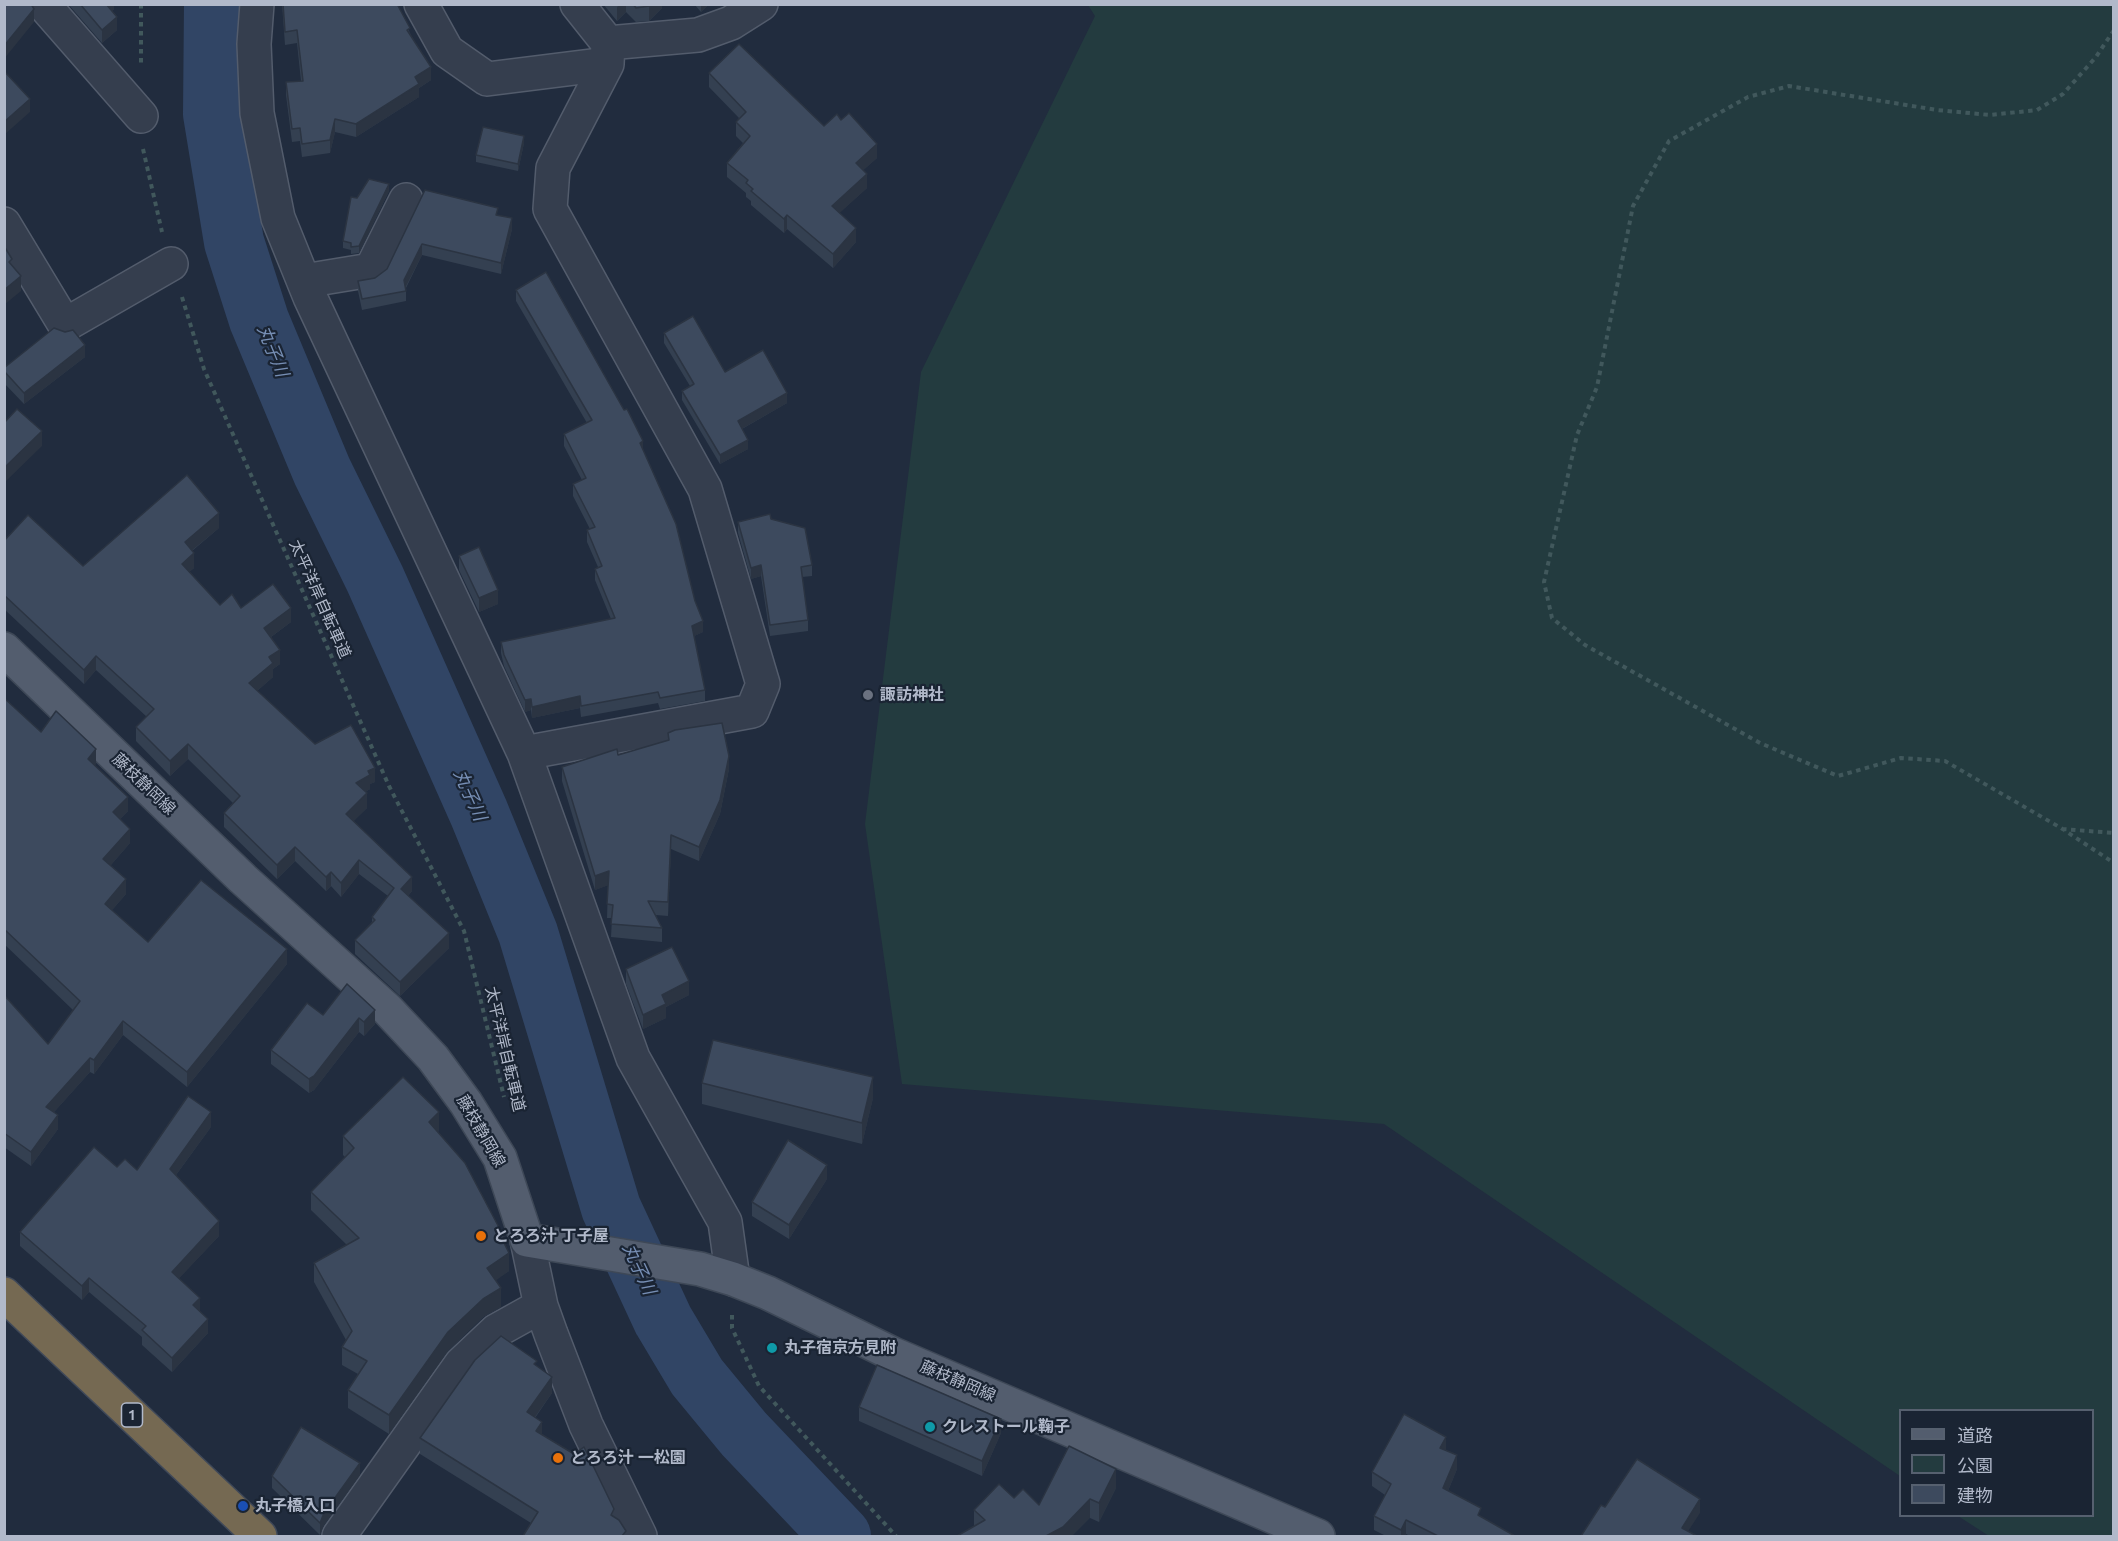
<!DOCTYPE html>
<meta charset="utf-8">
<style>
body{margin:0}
#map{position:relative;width:2118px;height:1541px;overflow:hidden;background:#212c3e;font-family:Ubuntu,"Noto Sans JP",sans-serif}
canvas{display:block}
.frame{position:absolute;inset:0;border:6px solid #b1b9ca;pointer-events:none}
.legend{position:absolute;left:1899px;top:1409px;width:195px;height:108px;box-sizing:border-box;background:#1a2433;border:2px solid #56606f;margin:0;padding:8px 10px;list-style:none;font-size:18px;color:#b1b9ca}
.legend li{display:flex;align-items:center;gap:12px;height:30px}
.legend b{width:30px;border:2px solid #56606f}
</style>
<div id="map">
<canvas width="2118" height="1541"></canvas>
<div class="frame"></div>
<ul class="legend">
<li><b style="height:8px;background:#535d6e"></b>道路</li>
<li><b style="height:16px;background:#233b3f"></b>公園</li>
<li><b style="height:16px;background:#3d4a5e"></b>建物</li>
</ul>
</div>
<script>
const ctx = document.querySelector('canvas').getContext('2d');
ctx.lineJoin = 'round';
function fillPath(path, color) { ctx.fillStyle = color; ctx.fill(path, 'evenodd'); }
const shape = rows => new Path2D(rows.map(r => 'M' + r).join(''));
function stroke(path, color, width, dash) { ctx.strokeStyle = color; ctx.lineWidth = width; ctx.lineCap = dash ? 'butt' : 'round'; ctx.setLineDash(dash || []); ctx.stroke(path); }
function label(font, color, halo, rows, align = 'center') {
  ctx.font = font + ' Ubuntu,"Noto Sans JP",sans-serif'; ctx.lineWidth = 4.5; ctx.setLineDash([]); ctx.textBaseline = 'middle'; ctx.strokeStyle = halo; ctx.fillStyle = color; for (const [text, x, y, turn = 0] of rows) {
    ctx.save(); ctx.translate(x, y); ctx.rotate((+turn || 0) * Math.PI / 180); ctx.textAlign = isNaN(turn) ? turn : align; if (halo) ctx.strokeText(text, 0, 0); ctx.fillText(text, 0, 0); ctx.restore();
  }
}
const green = shape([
 [1088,5,2113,5,2113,1536,1989,1536,1958,1516,2092,1516,2092,1410,1900,1410,1900,1476,1384,1124,902,1084,865,824,921,372,1095,16]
]);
const river = shape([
 [214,4,213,114,234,242,259,320,322,471,375,579,479,813,528,933,611,1208,663,1320,697,1377,744,1434,841,1536]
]);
const path = shape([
 [141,4,141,64],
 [2114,30,2096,57,2063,94,2037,110,1990,115,1937,110,1789,86,1748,97,1669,141,1633,206,1597,387,1577,435,1544,582,1552,618,1585,645,1760,743,1838,776,1901,758,1945,761,2061,828,2114,863],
 [143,149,162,232],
 [182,297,204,369,389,786,464,931,504,1097],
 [2062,829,2114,833],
 [732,1315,732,1328,759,1386,896,1536]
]);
const minor = shape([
 [43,4,141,116],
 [257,4,254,44,257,113,278,218,310,297,524,753,633,1058,725,1222,733,1279],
 [421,4,447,51,487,79,607,64],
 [608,43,698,35,731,23,761,4],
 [4,224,65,325,171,264],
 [304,281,371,270,406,200],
 [524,753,752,711,763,684,705,489,550,209,553,168,607,64,608,43,577,4],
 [527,1240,541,1306,551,1334,586,1425,640,1536],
 [339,1536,461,1364,496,1331,541,1306]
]);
const major = shape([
 [4,649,243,879,387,1009,433,1058,466,1103,500,1158,527,1240,700,1269,733,1279,768,1293,893,1354,1318,1536]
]);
const highway = shape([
 [4,1294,260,1536]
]);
const wall = shape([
 [68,4,114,4,114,9,112,11,117,30,102,43],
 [282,4,397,4,431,80,419,88,419,97,356,137,335,132,330,153,302,157,300,141,292,142,286,95,286,82,301,81,297,43,285,45],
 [603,4,662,4,662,8,649,21,636,22,626,12,617,21],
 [694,4,709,4,701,12],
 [709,73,824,126,877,158,863,170,867,188,839,213,856,242,833,268,787,229,784,233,751,205,751,201,746,197,746,193,727,177,727,163,743,143,736,136,736,122,739,118,709,87],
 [524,143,518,171,476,162,476,155],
 [425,190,498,215,512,229,501,274,422,255,406,288,406,301,362,310,358,291,358,281,375,278,387,269],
 [389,191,359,253,351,254,351,250,343,248,343,241,357,198],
 [516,290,643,452,695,601,703,632,694,636,705,690,705,701,660,709,658,703,581,717,580,708,532,718,531,710,525,712,504,666,501,653,501,642,611,619,595,580,595,569,598,567,587,542,587,530,590,529,573,496,573,484,582,480,564,446,564,434,587,423,516,301],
 [65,332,85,357,24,404,4,383,4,371],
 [664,333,725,372,787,403,742,429,748,449,720,464,682,400,682,391,690,386,664,343],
 [771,519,812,565,812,576,802,577,808,620,808,631,770,636,761,576,751,579,738,533,738,522],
 [219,528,192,551,194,568,189,572,220,605,241,608,291,622,271,637,280,664,273,669,273,677,257,691,315,744,375,782,370,784,370,789,365,792,367,808,353,821,412,891,408,896,449,948,400,996,355,954,355,940,372,922,372,917,388,896,359,874,341,897,331,886,326,891,295,861,277,879,224,827,224,813,233,803,188,759,170,776,136,741,136,727,147,717,96,670,84,684,4,609,4,541,83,566],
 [459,556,498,604,479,612,459,570],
 [4,698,41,732,96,764,94,765,128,811,120,819,130,843,110,866,126,894,112,910,148,942,287,964,187,1087,123,1035,94,1074,90,1072,54,1112,58,1129,31,1166,4,1147,4,995,48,1044,73,1010,4,944],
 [668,733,729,769,720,814,699,861,671,849,668,916,656,915,662,928,662,942,611,937,612,918,607,918,608,885,595,890,562,781,562,767,618,755,668,741],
 [626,969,689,995,666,1007,666,1018,643,1029,626,984],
 [347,984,375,1024,364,1036,359,1032,314,1090,309,1093,271,1064,271,1050,323,1015],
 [702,1083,873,1098,862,1144,702,1104],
 [211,1127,176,1175,219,1236,179,1278,200,1312,208,1333,172,1372,142,1345,142,1337,89,1292,82,1300,20,1246,20,1232,117,1167,137,1170],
 [439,1130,438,1131,504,1244,509,1271,495,1280,501,1307,483,1317,448,1351,389,1434,348,1408,348,1390,358,1374,342,1365,342,1347,346,1340,314,1282,314,1263,347,1245,311,1210,311,1192,345,1157,343,1155,343,1136],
 [827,1179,789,1239,752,1216,752,1202],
 [537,1366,552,1393,535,1418,542,1434,614,1517,626,1536,531,1523,420,1454,420,1438],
 [859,1407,1001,1433,982,1476,859,1421],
 [1446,1450,1457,1469,1448,1491,1481,1517,1515,1536,1410,1536,1406,1534,1405,1536,1386,1536,1374,1530,1374,1516,1385,1495,1372,1486,1372,1472],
 [360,1475,324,1525,320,1535,272,1488,272,1476],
 [1116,1488,1099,1522,1090,1518,974,1527,974,1510,1014,1498,1039,1505]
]);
const shadedWall = shape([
 [105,4,114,4,114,9,105,16],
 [620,4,626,4,626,12,617,21,617,7],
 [651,4,662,4,662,8,649,21,649,6],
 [701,4,709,4,701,12],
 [34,9,34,22,4,59,4,46],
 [117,17,117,30,102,43,102,30],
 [431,67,431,80,419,88,419,97,356,137,356,124,415,77],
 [30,99,30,112,4,135,4,122],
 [335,119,335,132,330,153,330,140],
 [524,136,524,143,518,171,518,164],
 [877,144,877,158,856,177,856,163],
 [867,174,867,188,832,220,832,206],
 [389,184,389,191,359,253,359,246],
 [787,215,787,229,784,233,784,219],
 [512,218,512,229,501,274,501,263],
 [856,228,856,242,833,268,833,254],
 [422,244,422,255,404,290,404,280],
 [21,276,21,291,4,305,4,290],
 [85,345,85,357,24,404,24,393],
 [787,393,787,403,738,431,738,421],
 [42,431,42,446,4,483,4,468],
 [748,440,748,449,720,464,720,455],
 [643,441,643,453,640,443],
 [219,513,219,528,185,556,185,542],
 [194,553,194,568,182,578,182,564],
 [761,565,761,576,751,579,751,568],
 [498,590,498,604,479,612,479,598],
 [291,608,291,622,264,642,264,628],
 [703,621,703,632,692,637,692,626],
 [280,650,280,664,273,669,273,677,249,698,249,683,269,657],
 [96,656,96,670,84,684,84,670],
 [580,696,580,708,532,718,532,707],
 [531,699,531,710,525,712,525,700],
 [188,744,188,759,170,776,170,761],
 [96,749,96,764,88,773,88,759],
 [729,756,729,769,720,814,699,861,699,847],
 [375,768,375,782,370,784,370,789,356,798,356,783,368,771],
 [367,793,367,808,346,829,346,814],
 [128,797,128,811,113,826,113,812],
 [130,829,130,843,103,874,103,859],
 [671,835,671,849,668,916,668,902],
 [295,847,295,861,277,879,277,865],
 [359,860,359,874,341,897,341,883],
 [609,871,609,885,595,890,595,876],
 [331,872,331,886,326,891,326,877],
 [412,877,412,891,401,904,401,889],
 [126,879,126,894,105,918,105,904],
 [449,933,449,948,400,996,400,982],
 [287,949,287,964,187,1087,187,1072],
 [689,981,689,995,666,1007,666,1018,643,1029,643,1015,662,995],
 [375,1010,375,1024,364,1036,364,1022],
 [359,1018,359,1032,314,1090,309,1093,309,1079],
 [123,1021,123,1035,94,1074,94,1060],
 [90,1058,90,1072,46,1121,46,1107],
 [873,1077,873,1098,862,1144,862,1123],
 [211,1112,211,1127,170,1183,170,1169],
 [439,1112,439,1130,429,1140,429,1122],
 [58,1115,58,1129,31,1166,31,1152],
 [827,1165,827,1179,789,1239,789,1225],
 [219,1221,219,1236,172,1286,172,1272],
 [509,1253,509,1271,487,1287,487,1268],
 [89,1278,89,1292,82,1300,82,1286],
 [501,1288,501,1307,483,1317,448,1351,389,1434,389,1415,448,1332,483,1299],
 [200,1298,200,1313,193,1305],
 [208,1319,208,1333,172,1372,172,1358],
 [552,1377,552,1393,527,1428,527,1412],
 [1001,1419,1001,1433,982,1476,982,1461],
 [542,1422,542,1438,536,1431],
 [1446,1437,1446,1452,1440,1448],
 [1457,1455,1457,1469,1443,1503,1443,1488],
 [360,1463,360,1475,324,1525,320,1535,320,1523,324,1513],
 [1116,1469,1116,1488,1099,1522,1099,1503],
 [1090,1499,1090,1518,1072,1536,1046,1536],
 [1700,1499,1700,1513,1685,1536,1682,1528],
 [1406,1520,1406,1534,1405,1536,1401,1536,1401,1530]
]);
const building = shape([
 [4,4,31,4,34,9,4,46,4,4],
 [80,4,106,4,117,17,102,30,80,4],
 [283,4,397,4,410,28,407,30,431,67,415,77,419,84,356,124,335,119,330,140,302,144,300,128,292,129,286,82,303,81,297,30,285,32,283,4],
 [633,4,651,4,649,6,636,8,633,4],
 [739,44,824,126,837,114,841,120,849,113,877,144,856,163,867,174,832,206,856,228,833,254,787,215,784,219,751,191,753,189,746,183,748,180,727,163,750,136,736,122,746,112,709,73,739,44],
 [4,71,30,99,4,122,4,71],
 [483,127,524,136,518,164,476,155,483,127],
 [369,179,389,184,359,246,351,247,351,243,343,241,351,197,357,198,369,179],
 [425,190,498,208,496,215,512,218,501,263,422,244,404,280,406,291,362,299,358,281,375,278,387,269,425,190],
 [4,246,12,259,9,262,21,276,4,290,4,246],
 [546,272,624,410,627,409,643,441,640,443,676,524,695,601,703,621,692,626,705,690,660,698,658,692,581,706,580,696,532,707,531,699,525,700,504,655,501,642,615,618,595,569,602,566,587,530,595,527,573,484,586,478,564,434,592,420,516,290,546,272],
 [693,316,725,372,763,350,787,393,738,421,748,440,720,455,682,391,694,384,664,333,693,316],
 [54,328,65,332,73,330,85,345,24,393,4,371,4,368,54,328],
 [17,409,42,431,4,468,4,423,17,409],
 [187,475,219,513,185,542,194,553,182,564,220,605,232,594,241,608,273,584,291,608,264,628,280,650,269,657,273,663,249,683,315,744,351,725,375,768,368,771,370,775,356,783,367,793,346,814,412,877,401,889,449,933,400,982,355,940,375,920,372,917,394,888,359,860,341,883,331,872,326,877,295,847,277,865,224,813,240,796,188,744,170,761,136,727,154,709,96,656,84,670,4,595,4,541,28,515,83,566,187,475],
 [770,514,771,519,805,528,812,565,801,567,808,620,770,625,761,565,751,568,738,522,770,514],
 [479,547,498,590,479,598,459,556,479,547],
 [4,698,41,732,56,711,96,749,88,759,128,797,113,812,130,829,103,859,126,879,105,904,148,942,201,880,287,949,187,1072,123,1021,94,1060,90,1058,46,1107,58,1115,31,1152,4,1133,4,995,48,1044,80,1001,4,929,4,698],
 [722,723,729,756,720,800,699,847,671,835,668,902,648,901,662,928,611,924,613,905,607,904,609,871,595,876,562,767,617,749,618,755,669,740,668,733,675,730,722,723],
 [672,947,689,981,662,995,666,1004,643,1015,626,969,672,947],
 [347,984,375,1010,364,1022,359,1018,314,1076,309,1079,271,1050,307,1003,323,1015,347,984],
 [713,1040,873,1077,862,1123,702,1083,713,1040],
 [403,1077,439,1112,429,1122,465,1163,504,1237,502,1239,509,1253,487,1268,501,1288,483,1299,448,1332,389,1415,348,1390,367,1361,342,1347,352,1331,314,1263,359,1238,311,1192,354,1148,343,1136,403,1077],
 [188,1096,211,1112,170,1169,219,1221,172,1272,200,1298,193,1305,208,1319,172,1358,142,1330,146,1326,89,1278,82,1286,20,1232,94,1147,117,1167,125,1159,137,1170,188,1096],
 [788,1140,827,1165,789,1225,752,1202,788,1140],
 [501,1336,537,1361,534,1364,552,1377,527,1412,542,1422,536,1431,574,1454,584,1447,614,1509,611,1515,619,1520,626,1531,622,1536,523,1536,538,1512,420,1438,475,1360,501,1336],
 [877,1365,1001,1419,982,1461,859,1407,877,1365],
 [1404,1414,1446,1437,1440,1448,1457,1455,1443,1488,1481,1508,1478,1515,1515,1536,1438,1536,1406,1520,1401,1530,1374,1516,1391,1484,1372,1472,1404,1414],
 [301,1427,360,1463,324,1513,320,1523,272,1476,301,1427],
 [1069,1446,1116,1469,1099,1503,1090,1499,1063,1527,1046,1536,957,1536,985,1520,974,1510,999,1484,1014,1498,1023,1489,1039,1505,1069,1446],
 [1637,1459,1700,1499,1682,1528,1697,1536,1581,1536,1601,1505,1605,1507,1637,1459]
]);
const markers = [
 [868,695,6,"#6b7280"],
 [481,1236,6,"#e8710a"],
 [772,1348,6,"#0f9aa8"],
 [930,1427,6,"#0f9aa8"],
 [558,1458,6,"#e8710a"],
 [243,1506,6,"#1a4fb4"]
];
const shields = [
 [132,1415,21]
];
const shieldNames = [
 ["1",132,1415]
];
const streetNames = [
 ["太平洋岸自転車道",320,599,66],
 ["藤枝静岡線",144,784,44],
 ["太平洋岸自転車道",505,1049,77],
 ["藤枝静岡線",481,1131,60],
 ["藤枝静岡線",958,1381,23]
];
const poiNames = [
 ["諏訪神社",880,695],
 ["とろろ汁 丁子屋",493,1236],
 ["丸子宿京方見附",784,1348],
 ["クレストール鞠子",942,1427],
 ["とろろ汁 一松園",570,1458],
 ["丸子橋入口",255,1506]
];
const waterNames = [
 ["丸子川",273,351,68],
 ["丸子川",470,795,66],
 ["丸子川",639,1269,65]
];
fillPath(green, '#233b3f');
stroke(river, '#314565', 60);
stroke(minor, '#535c6c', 36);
stroke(major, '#3e4857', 36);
stroke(highway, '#404959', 36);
stroke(path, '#41585c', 4, [4.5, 4.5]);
stroke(minor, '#353e4e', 33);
stroke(major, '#535d6e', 33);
stroke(highway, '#756952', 33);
fillPath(wall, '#344051');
fillPath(shadedWall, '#2b3442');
fillPath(building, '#3d4a5e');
stroke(building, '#2b3442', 1.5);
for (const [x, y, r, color] of markers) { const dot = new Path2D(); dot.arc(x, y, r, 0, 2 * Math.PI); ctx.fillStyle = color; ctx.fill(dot); stroke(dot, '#1a2433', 2); }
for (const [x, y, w] of shields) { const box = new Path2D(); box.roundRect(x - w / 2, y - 12, w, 24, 4.5); ctx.fillStyle = '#1a2433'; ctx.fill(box); stroke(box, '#b1b9ca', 1.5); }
label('bold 15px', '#b1b9ca', null, shieldNames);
label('16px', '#b1b9ca', '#1a2433', streetNames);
label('bold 16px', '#b1b9ca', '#1a2433', poiNames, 'left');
label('italic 18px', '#768eb4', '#1a2433', waterNames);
</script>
